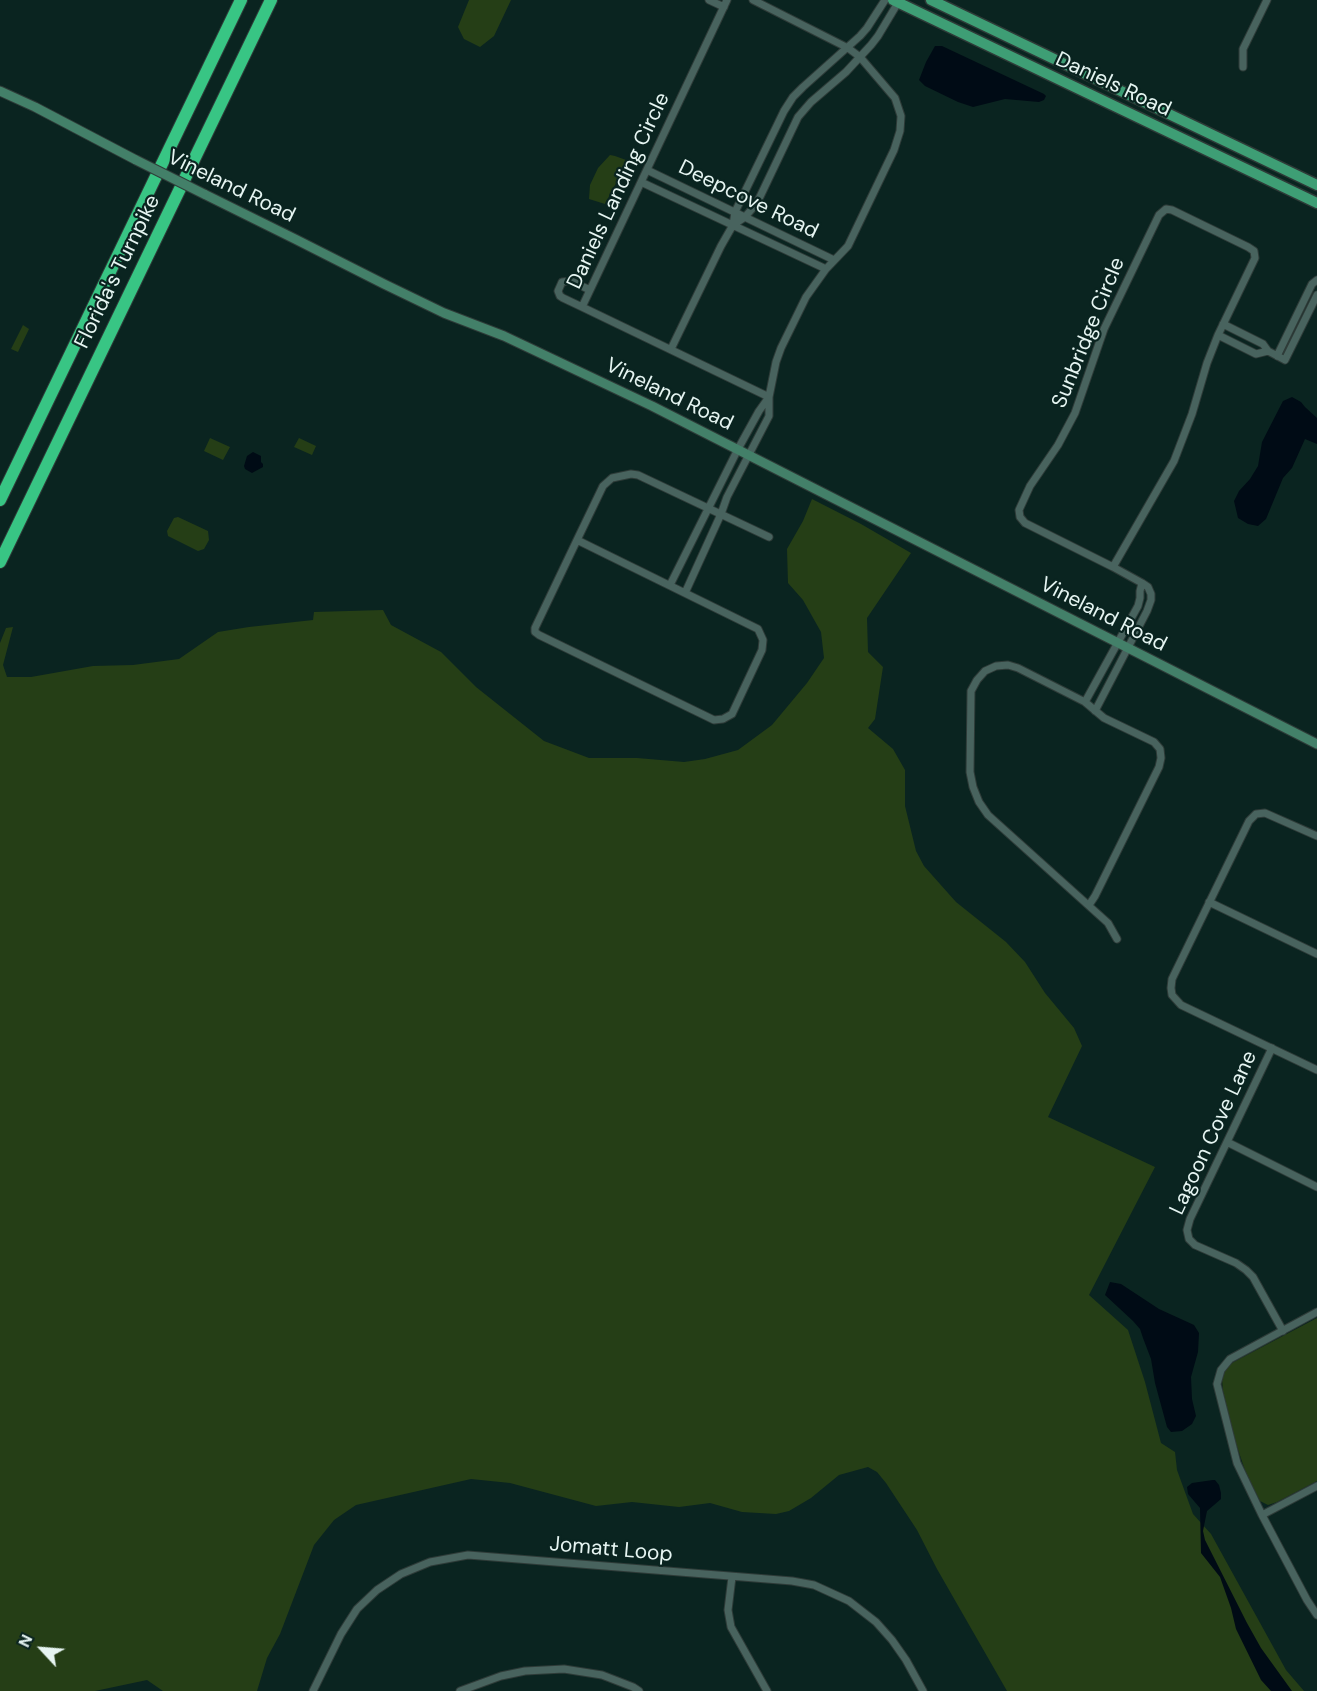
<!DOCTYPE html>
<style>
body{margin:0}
#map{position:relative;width:1317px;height:1691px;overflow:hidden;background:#0a2420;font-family:"DM Sans",sans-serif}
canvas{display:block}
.north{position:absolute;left:12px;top:1619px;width:60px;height:60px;-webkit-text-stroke:4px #0a2420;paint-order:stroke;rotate:296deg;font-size:16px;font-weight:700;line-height:24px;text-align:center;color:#e6f5f2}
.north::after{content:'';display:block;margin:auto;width:21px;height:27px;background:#e6f5f2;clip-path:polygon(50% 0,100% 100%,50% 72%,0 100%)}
</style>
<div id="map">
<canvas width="1317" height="1691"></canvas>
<div class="north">N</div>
</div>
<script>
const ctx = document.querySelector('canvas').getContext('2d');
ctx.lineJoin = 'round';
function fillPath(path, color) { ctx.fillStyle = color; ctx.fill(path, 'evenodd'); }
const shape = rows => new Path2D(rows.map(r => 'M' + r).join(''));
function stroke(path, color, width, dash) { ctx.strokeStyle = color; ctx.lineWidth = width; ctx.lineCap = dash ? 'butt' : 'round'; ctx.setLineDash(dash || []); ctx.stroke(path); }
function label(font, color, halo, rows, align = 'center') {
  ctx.font = font + ' "DM Sans",sans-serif'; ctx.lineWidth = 4.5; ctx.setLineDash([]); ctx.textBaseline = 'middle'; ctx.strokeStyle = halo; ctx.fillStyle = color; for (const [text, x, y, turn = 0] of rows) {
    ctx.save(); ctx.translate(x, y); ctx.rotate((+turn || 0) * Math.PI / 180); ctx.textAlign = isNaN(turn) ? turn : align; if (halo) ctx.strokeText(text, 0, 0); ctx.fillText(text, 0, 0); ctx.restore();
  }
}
const green = shape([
 [469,0,511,0,494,36,480,47,464,39,458,27],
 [610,155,615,156,626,160,623,173,615,185,605,204,589,199,590,185,598,168],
 [23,325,29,329,18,352,11,349],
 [210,438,230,447,223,460,204,451],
 [299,438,316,446,312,455,294,447],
 [812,499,861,524,911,553,867,618,868,652,883,667,875,719,868,728,893,749,905,770,905,806,916,851,924,866,956,902,1006,942,1025,962,1045,993,1074,1028,1082,1046,1048,1117,1155,1167,1089,1295,1128,1330,1145,1382,1161,1443,1175,1452,1177,1470,1193,1514,1211,1534,1286,1670,1304,1691,1007,1691,937,1569,917,1530,886,1483,877,1472,868,1467,839,1475,811,1498,789,1511,776,1514,742,1512,710,1503,679,1507,632,1502,596,1506,510,1483,471,1479,356,1505,334,1520,314,1545,280,1634,267,1658,257,1691,163,1691,147,1680,95,1691,0,1691,0,643,6,628,13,627,3,665,7,677,31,677,93,666,133,665,179,659,218,632,249,627,313,620,314,612,383,610,391,625,441,652,476,687,544,741,589,758,637,758,684,762,705,759,738,750,772,725,807,683,824,658,821,632,803,600,788,583,787,549,803,521],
 [178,517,208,531,209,540,204,549,198,551,168,536,167,531,174,518],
 [1317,1318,1317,1481,1277,1502,1268,1505,1260,1501,1246,1473,1234,1438,1223,1391,1222,1379,1224,1372,1230,1364]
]);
const water = shape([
 [935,46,942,46,1044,94,1046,96,1044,100,1039,102,1005,99,973,107,958,102,925,86,919,80,926,62],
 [1292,397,1301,402,1305,407,1317,418,1317,444,1305,439,1292,468,1283,478,1266,519,1258,526,1248,524,1238,518,1234,501,1239,491,1250,479,1258,466,1262,442,1283,401],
 [253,452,261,456,261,462,263,464,263,467,252,473,245,469,244,466,247,456],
 [1110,1282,1121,1284,1159,1309,1194,1325,1199,1333,1198,1352,1191,1377,1192,1399,1196,1416,1192,1424,1182,1431,1171,1432,1167,1427,1155,1383,1151,1359,1143,1338,1140,1329,1133,1321,1105,1295],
 [1213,1480,1215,1480,1219,1485,1221,1493,1221,1499,1207,1511,1203,1531,1205,1540,1247,1623,1261,1648,1292,1691,1271,1691,1261,1680,1236,1629,1231,1608,1220,1577,1201,1553,1200,1508,1188,1494,1187,1487,1192,1483]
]);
const street = shape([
 [709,0,724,7],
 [727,0,582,307,769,397],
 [1243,67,1243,49,1267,0],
 [647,170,834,260],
 [641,182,826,269],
 [733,225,745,217,757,203,798,117,811,102,846,72,871,45,878,36,899,1],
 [582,307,563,298,560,296,558,291,562,282,571,281,590,290],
 [1223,324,1263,344,1268,351,1285,360,1317,295],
 [1218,335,1256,354,1268,351],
 [671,349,721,246,733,225,735,212,784,111,793,97,803,87,860,36,867,28,885,0],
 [1277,356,1312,284,1317,280],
 [577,540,758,629,763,640,762,650,732,714,723,719,714,720,539,635,535,632,535,628,577,540,603,486,612,478,631,474,638,475,769,537],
 [670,585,738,449,759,411,769,397],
 [685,593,721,514,727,497,769,416,769,397,776,362,781,348,806,297,826,269,848,246,894,150,900,131,901,116,895,98,860,57,848,48,753,0],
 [1085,702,1138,606,1140,598,1140,591,1142,583],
 [1095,711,1147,611,1151,600,1151,594,1148,587,1142,583,1113,567,1025,523,1020,517,1019,510,1030,486,1058,445,1075,413,1104,329,1159,215,1166,209,1172,210,1248,247,1254,251,1255,258,1218,335,1207,363,1192,414,1174,461,1113,567],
 [1317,836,1265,813,1256,814,1249,821,1172,979,1171,988,1172,995,1181,1005,1317,1070],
 [1209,902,1317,954],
 [1089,905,1095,896,1159,767,1161,758,1160,749,1154,742,1104,718,1085,702,1018,668,1008,665,996,666,985,671,977,680,971,691,970,772,973,787,979,802,988,815,1108,923,1117,939],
 [1272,1048,1190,1219,1187,1230,1189,1239,1195,1245,1236,1263,1246,1270,1253,1277,1283,1331],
 [1227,1142,1317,1187],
 [1317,1312,1230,1359,1221,1370,1217,1384,1237,1463,1262,1515,1307,1600,1317,1615],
 [1262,1515,1317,1486],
 [732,1577,728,1610,731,1627,767,1691],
 [313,1691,341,1634,357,1609,377,1590,401,1574,430,1562,468,1555,792,1581,814,1585,849,1601,876,1622,892,1640,906,1660,923,1691],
 [460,1691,501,1676,525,1671,564,1669,602,1675,633,1687,639,1691]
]);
const secondary = shape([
 [0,91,35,107,136,160],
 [204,194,295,239,384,284,444,313,504,336,652,406,1317,744]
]);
const primary = shape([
 [893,0,1317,203],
 [931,0,1317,185]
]);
const highway = shape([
 [0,500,241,0],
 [0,562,271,0]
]);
const secondaryBridge = shape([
 [136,160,204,194]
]);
const streetNames = [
 ["Daniels Road",1113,85,25],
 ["Vineland Road",231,187,26],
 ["Daniels Landing Circle",619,191,-65],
 ["Deepcove Road",748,200,26],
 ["Florida's Turnpike",118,272,-64],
 ["Sunbridge Circle",1089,333,-68],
 ["Vineland Road",669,395,26],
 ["Vineland Road",1103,615,27],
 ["Lagoon Cove Lane",1214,1133,-65],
 ["Jomatt Loop",611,1550,5]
];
fillPath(green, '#253e16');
fillPath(water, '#000b15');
stroke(street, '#2e3b38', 9);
stroke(secondary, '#2e3b38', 11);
stroke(primary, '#2e3b38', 13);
stroke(highway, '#2e3b38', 14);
stroke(street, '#48635e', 7);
stroke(secondary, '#438069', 9);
stroke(primary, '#3e9e75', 10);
stroke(highway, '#38c584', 12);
stroke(secondaryBridge, '#2e3b38', 11, []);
stroke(secondaryBridge, '#438069', 9);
label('21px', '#e6f5f2', '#0a2420', streetNames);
</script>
